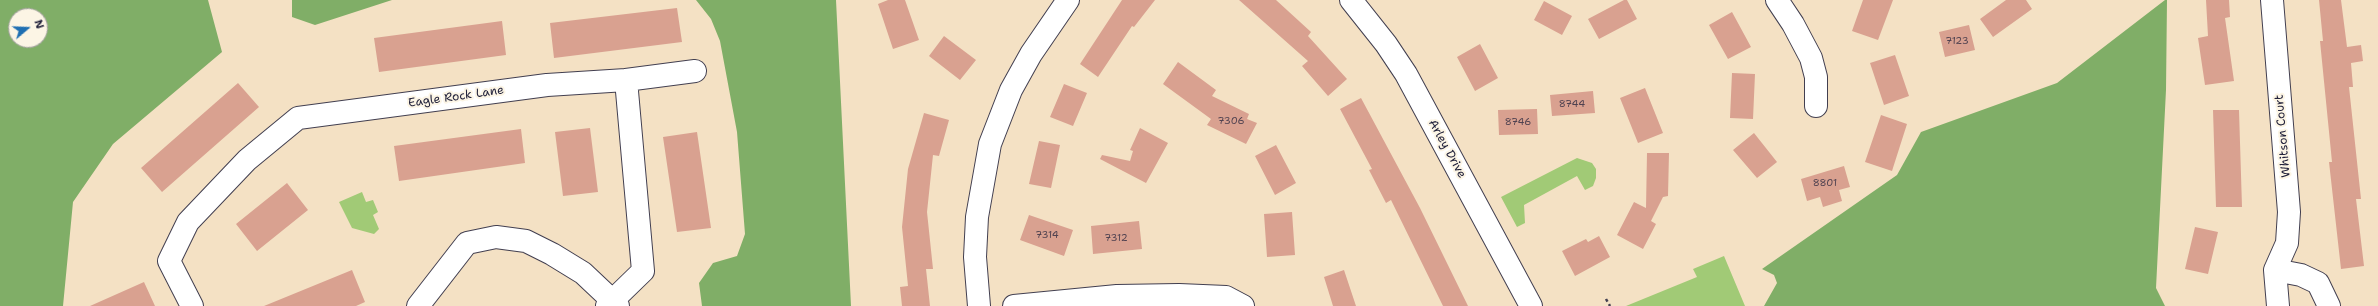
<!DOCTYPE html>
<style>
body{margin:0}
#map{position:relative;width:2378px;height:306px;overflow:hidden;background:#f4e1c4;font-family:"Shantell Sans",sans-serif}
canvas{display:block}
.north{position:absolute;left:8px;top:8px;width:40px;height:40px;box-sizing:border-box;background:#fcf5e5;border:1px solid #a5a1a1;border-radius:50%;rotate:71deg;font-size:11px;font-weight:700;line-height:16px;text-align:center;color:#22223b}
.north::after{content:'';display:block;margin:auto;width:14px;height:18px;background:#1f6fb2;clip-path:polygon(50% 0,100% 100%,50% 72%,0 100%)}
</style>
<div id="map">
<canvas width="2378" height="306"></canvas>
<div class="north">N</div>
</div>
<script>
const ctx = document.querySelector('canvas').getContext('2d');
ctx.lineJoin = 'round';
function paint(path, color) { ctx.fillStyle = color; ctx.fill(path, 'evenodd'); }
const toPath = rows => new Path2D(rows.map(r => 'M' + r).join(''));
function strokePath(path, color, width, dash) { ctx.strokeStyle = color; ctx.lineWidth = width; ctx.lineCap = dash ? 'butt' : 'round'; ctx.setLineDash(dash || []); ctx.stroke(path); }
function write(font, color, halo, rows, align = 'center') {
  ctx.font = font + ' "Shantell Sans",sans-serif'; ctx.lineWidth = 4; ctx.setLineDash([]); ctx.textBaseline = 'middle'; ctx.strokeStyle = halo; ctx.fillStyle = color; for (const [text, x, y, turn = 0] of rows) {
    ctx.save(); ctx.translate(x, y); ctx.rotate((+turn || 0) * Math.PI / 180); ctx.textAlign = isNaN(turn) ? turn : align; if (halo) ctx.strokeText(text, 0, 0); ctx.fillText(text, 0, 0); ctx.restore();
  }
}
paint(toPath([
 [1577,158,1592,163,1596,169,1596,178,1593,186,1585,190,1577,176,1524,205,1525,223,1517,227,1501,197],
 [362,192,366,202,373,200,378,212,373,215,379,229,374,234,352,228,339,202],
 [1724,256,1745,306,1626,306,1697,277,1693,269]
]), '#a1ca76');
paint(toPath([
 [0,0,208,0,222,52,113,144,73,202,63,306,0,306],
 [16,16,40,16,40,40,16,40],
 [292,0,392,0,315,25,292,17],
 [696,0,836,0,851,306,702,306,699,283,713,263,737,256,745,234,737,132,720,41,711,19],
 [2165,0,2167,0,2166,90,2156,288,2165,306,1764,306,1777,283,1774,275,1762,269,1897,175,1921,132,2057,83]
]), '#80ae67');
paint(toPath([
 [888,0,905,0,919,40,893,49,878,4],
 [1122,0,1155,0,1134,27,1132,26,1098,77,1080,64],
 [1239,0,1276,0,1311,32,1308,36,1347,79,1328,96,1302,66,1308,61],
 [1624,0,1627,0,1637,19,1599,39,1588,19],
 [1863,0,1893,0,1878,40,1852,31],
 [2006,0,2026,0,2032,9,1993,37,1980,19],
 [2206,0,2229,0,2230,17,2225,18,2234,81,2205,85,2198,38,2208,36],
 [2319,0,2341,0,2347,47,2361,45,2363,61,2351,63,2353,87,2349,87,2361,199,2356,199,2364,266,2341,269,2329,162,2332,162,2320,41,2323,41],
 [1544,1,1572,16,1562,35,1534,20],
 [677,8,682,42,554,58,550,23],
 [1732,12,1751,47,1728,59,1709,25],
 [502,21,506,55,379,72,374,38],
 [1969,25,1975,50,1945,57,1939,32],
 [944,36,976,60,960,80,929,56],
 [1480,44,1498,78,1475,91,1457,57],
 [1895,55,1909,96,1884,105,1870,63],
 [1178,62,1216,90,1212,96,1249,114,1247,119,1257,123,1246,144,1207,125,1211,119,1163,84],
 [1732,73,1755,74,1753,119,1730,118],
 [238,83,259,107,162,192,141,168],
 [1064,84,1087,93,1073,126,1050,117],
 [1645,88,1663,133,1638,143,1620,98],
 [1593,91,1595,113,1552,116,1550,95],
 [1361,98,1420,208,1468,306,1443,306,1391,200,1386,203,1369,170,1372,169,1340,109],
 [1537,109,1538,134,1499,135,1498,110],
 [2213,110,2239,110,2242,207,2216,207],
 [924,113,949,120,939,156,933,155,927,212,933,269,926,269,930,306,902,306,900,287,908,286,902,227,908,169],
 [1881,115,1907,124,1892,171,1865,162],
 [590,128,598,192,563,196,555,132],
 [1140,128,1168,143,1146,183,1100,159,1102,155,1130,161,1133,151,1130,150],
 [521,129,525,163,399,181,394,146],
 [697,132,711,228,677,232,663,137],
 [1754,133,1777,162,1757,178,1733,150],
 [1039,141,1060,145,1051,188,1029,184],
 [1276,145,1296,183,1275,195,1255,156],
 [1647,153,1669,153,1668,196,1663,197,1651,221,1656,224,1643,249,1617,235,1634,202,1646,208],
 [1844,166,1850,187,1839,190,1842,201,1823,207,1820,197,1807,201,1801,179],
 [287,183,308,210,257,251,236,224],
 [1292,212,1295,255,1267,257,1264,214],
 [1029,215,1073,230,1064,256,1020,240],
 [1139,221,1142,249,1093,254,1091,226],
 [2195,227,2218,232,2208,274,2185,269],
 [1599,236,1610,257,1575,276,1562,251,1586,239,1588,242],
 [352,270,365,302,356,306,264,306],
 [1344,270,1356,306,1333,306,1324,277],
 [144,282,155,306,90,306]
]), '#d9a190');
const minor = toPath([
 [1351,0,1386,44,1406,74,1531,306],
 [1777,0,1793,24,1811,58,1816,77,1816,106],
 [2272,0,2289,212,2287,243,2275,270,2278,306],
 [626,80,695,71],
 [2275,270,2301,275,2318,283,2329,306],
 [192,306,169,261,188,222,247,160,298,118,547,85,626,80,643,271,607,306],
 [418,306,467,243,496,237,526,241,552,254,583,273,618,306],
 [979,306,975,257,977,217,990,144,1011,90,1031,54,1068,0],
 [1014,306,1117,296,1179,295,1226,297,1243,306]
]);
strokePath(minor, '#423f50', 24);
strokePath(toPath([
 [1606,299,1610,306]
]), '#423f50', 2.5, [3, 3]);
strokePath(minor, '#fff', 22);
write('10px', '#504250', null, [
 ["7123",1957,41],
 ["8744",1572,104],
 ["7306",1231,121],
 ["8746",1518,122],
 ["8801",1825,183],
 ["7314",1047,235],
 ["7312",1116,238]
]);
write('12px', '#22223b', '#fcf5e5', [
 ["Eagle Rock Lane",456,97,-8],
 ["Whitson Court",2283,136,-95],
 ["Arley Drive",1447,149,61]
]);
</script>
